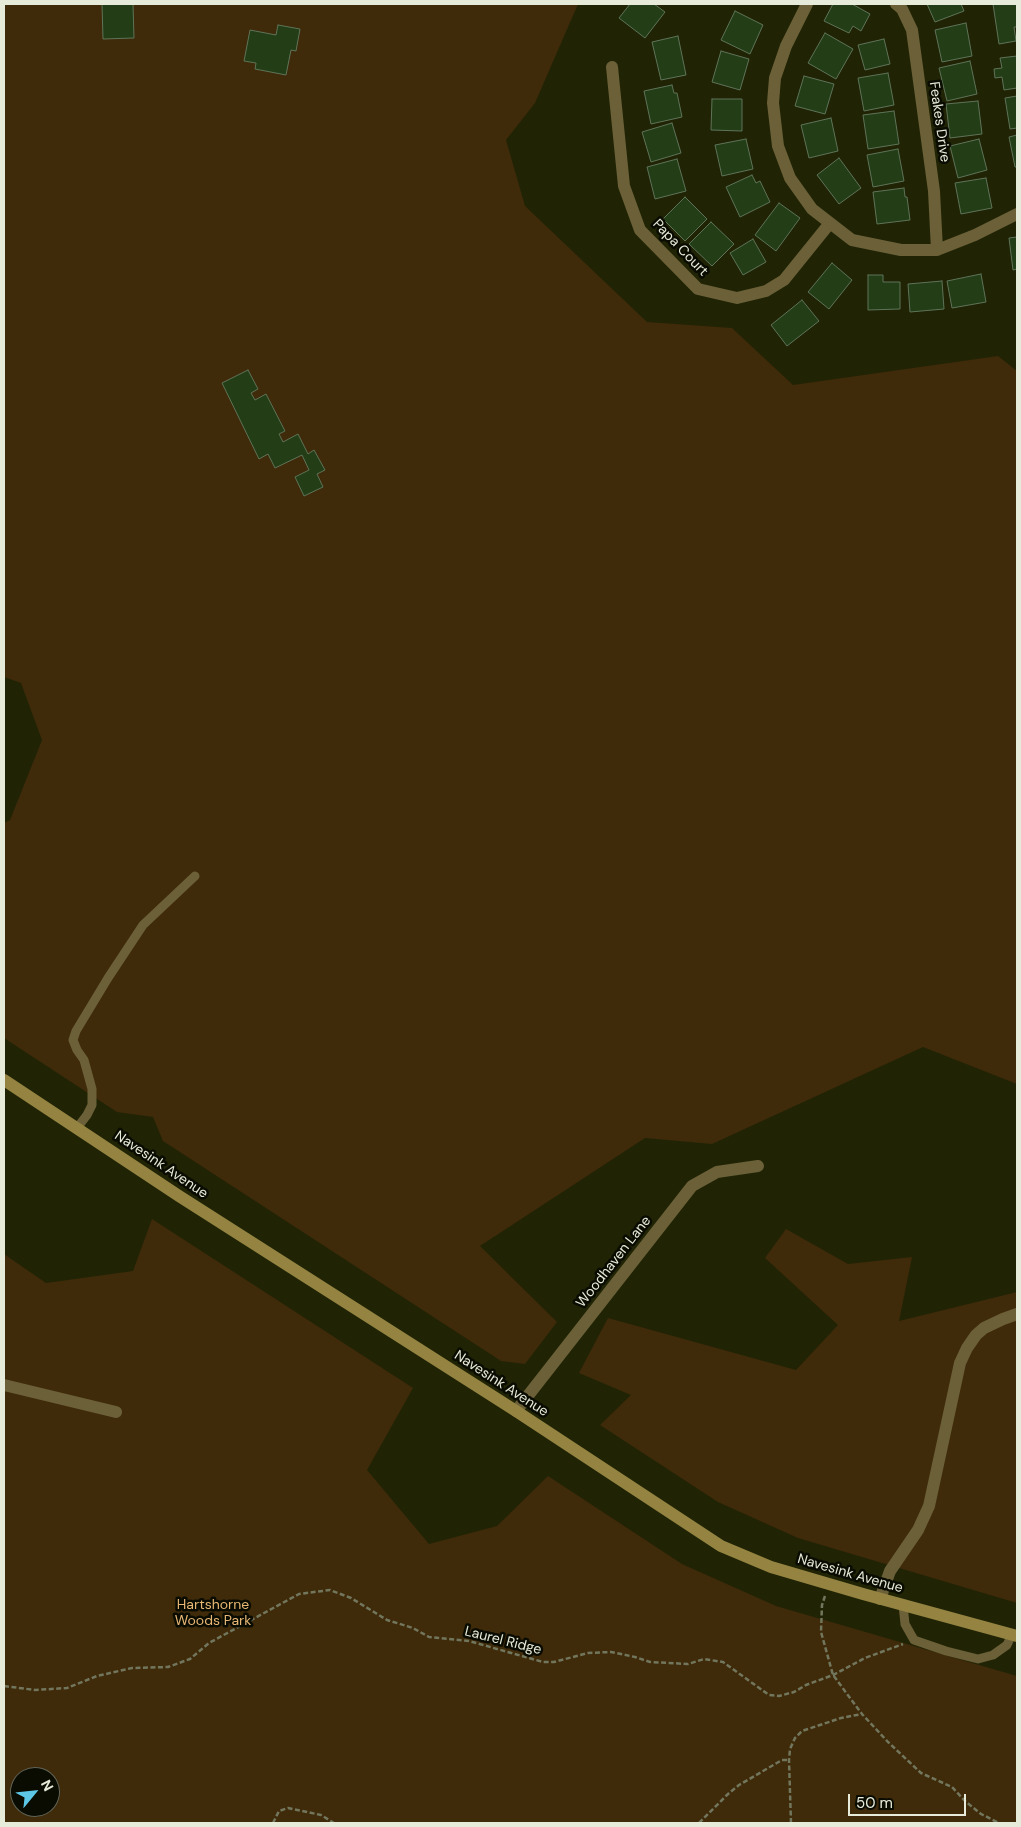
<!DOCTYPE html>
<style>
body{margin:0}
#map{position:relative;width:1021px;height:1827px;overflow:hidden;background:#202405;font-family:"DM Sans",sans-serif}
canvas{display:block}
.frame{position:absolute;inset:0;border:5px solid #e7ebd9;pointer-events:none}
.north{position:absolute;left:10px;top:1767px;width:50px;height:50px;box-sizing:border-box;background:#0a0c02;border:1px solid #626558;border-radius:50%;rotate:62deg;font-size:14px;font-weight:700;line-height:20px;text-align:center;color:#e7ebd9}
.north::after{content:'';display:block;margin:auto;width:18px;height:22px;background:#5dc7e8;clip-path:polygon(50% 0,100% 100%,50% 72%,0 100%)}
.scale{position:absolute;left:848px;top:1794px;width:118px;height:22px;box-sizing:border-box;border:2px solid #e7ebd9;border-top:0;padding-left:6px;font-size:15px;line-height:18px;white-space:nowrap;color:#e7ebd9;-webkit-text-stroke:4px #0a0c02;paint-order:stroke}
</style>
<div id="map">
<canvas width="1021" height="1827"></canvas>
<div class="frame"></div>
<div class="north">N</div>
<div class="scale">50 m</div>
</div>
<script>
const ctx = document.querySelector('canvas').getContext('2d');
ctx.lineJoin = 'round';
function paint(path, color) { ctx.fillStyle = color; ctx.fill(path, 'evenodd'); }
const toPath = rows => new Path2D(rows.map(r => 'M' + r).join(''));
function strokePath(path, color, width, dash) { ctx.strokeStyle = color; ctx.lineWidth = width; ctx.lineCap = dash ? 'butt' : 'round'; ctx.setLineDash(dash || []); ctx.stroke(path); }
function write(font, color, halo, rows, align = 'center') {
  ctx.font = font + ' "DM Sans",sans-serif'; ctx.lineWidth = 5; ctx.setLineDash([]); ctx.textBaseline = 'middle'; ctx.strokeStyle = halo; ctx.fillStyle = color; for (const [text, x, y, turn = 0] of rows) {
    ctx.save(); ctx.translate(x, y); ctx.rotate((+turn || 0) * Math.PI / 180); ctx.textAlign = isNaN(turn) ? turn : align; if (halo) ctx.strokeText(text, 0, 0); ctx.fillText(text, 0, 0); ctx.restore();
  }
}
paint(toPath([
 [4,4,578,4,535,103,506,140,525,206,647,322,732,328,793,385,998,356,1017,371,1017,1084,923,1047,712,1144,645,1138,480,1246,557,1322,525,1364,501,1361,163,1141,153,1117,117,1112,4,1038,4,823,10,820,42,740,21,683,4,677],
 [152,1219,413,1388,367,1470,429,1544,497,1526,548,1476,682,1564,776,1606,1017,1676,1017,1823,4,1823,4,1254,46,1283,133,1271],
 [20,1777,50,1777,50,1807,20,1807],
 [786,1229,848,1264,912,1257,899,1321,1017,1292,1017,1603,798,1538,718,1502,600,1425,631,1395,579,1373,608,1318,796,1370,838,1325,765,1258]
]), '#3f2a0a');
const building = toPath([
 [102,4,133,4,134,38,103,39,102,4],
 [630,4,654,4,665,12,645,38,619,18,630,4],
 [833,4,852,4,870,14,861,31,853,26,849,33,824,21,833,4],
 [927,4,961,4,964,11,935,22,927,4],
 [993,4,1017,4,1017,27,1014,27,1016,41,999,44,993,4],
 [735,11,763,25,750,54,721,40,735,11],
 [966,23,972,56,942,62,935,30,966,23],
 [278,25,300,29,296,51,291,50,286,75,255,69,256,63,244,61,250,30,276,35,278,25],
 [825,33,853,49,836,79,808,63,825,33],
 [678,36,686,75,661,80,652,42,678,36],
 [884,39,890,64,865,70,858,45,884,39],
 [721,51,749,59,740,90,712,82,721,51],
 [1017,56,1017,88,1004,90,1002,77,995,78,994,69,1002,68,1000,58,1017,56],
 [970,61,977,94,947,101,939,68,970,61],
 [888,73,894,105,864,111,858,78,888,73],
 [804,76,834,84,825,114,795,106,804,76],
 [672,85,674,93,677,93,682,117,651,124,644,91,672,85],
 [1017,96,1017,128,1010,129,1005,98,1017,96],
 [712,99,742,99,742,131,711,130,712,99],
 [978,101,982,134,950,138,946,104,978,101],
 [894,111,899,144,868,149,863,115,894,111],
 [831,118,838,151,809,158,801,125,831,118],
 [672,123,681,153,651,162,642,132,672,123],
 [1017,135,1017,167,1015,167,1009,137,1017,135],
 [746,139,753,169,722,176,715,145,746,139],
 [979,139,987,170,958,178,950,146,979,139],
 [898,149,904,181,873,187,867,155,898,149],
 [839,158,861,188,839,204,817,175,839,158],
 [677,159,686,191,655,199,647,167,677,159],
 [752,175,756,183,760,181,770,202,740,217,726,187,752,175],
 [986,178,992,208,961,214,955,183,986,178],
 [904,188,905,197,907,197,910,220,877,224,873,192,904,188],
 [685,197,707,219,685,241,663,219,685,197],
 [779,203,800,218,776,251,755,235,779,203],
 [711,222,734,244,712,266,689,244,711,222],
 [1017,237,1017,269,1013,270,1009,238,1017,237],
 [753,239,766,262,743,275,730,253,753,239],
 [832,263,852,280,829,309,808,292,832,263],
 [981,274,986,302,952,308,947,281,981,274],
 [868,275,883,275,883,282,900,282,900,309,868,310,868,275],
 [942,281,944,309,910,312,908,284,942,281],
 [802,300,819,321,787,346,771,325,802,300],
 [248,370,258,389,251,393,255,400,266,394,285,431,279,434,283,442,298,434,308,454,314,450,325,470,317,474,323,487,304,496,295,477,309,470,302,455,275,468,268,454,259,459,222,383,248,370]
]);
paint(building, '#233e17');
strokePath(building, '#5f7358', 1);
strokePath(toPath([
 [825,1596,822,1605,821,1632,833,1675,862,1714,888,1742,921,1773,952,1787,965,1801,981,1814,999,1823],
 [4,1686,35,1690,67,1688,97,1676,132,1668,168,1667,190,1659,209,1643,299,1594,330,1590,351,1598,387,1620,413,1628,429,1637,469,1641,543,1662,554,1662,588,1653,611,1652,635,1657,650,1662,688,1664,704,1659,723,1662,769,1695,779,1696,794,1692,806,1685,833,1675,865,1658,903,1644],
 [273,1823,279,1811,288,1808,321,1815,334,1823],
 [699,1823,728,1794,739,1785,782,1760,788,1760],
 [791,1823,789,1760,790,1749,795,1738,802,1731,841,1718,862,1714]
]), '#72765c', 2.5, [5, 2.5]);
strokePath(toPath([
 [77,1128,87,1115,92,1105,92,1089,84,1060,77,1050,73,1040,76,1031,108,978,143,925,195,876],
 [903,1605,905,1624,914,1640,946,1651,978,1659,993,1655,1007,1645,1012,1634]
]), '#6b6038', 9);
strokePath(toPath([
 [807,4,786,46,775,78,773,103,778,146,790,178,812,209,852,240,901,250,937,250,975,235,1017,214],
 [896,4,902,9,912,30,934,191,937,250],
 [612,67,624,186,640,230,698,289,737,298,766,291,784,280,830,223],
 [4,1385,116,1412],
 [516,1411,692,1186,717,1172,758,1166],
 [880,1599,890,1571,918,1530,929,1506,960,1363,967,1348,976,1335,984,1328,1003,1319,1017,1314]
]), '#6b6038', 12);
strokePath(toPath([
 [4,1080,179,1196,516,1411,721,1546,771,1567,863,1594,1017,1636]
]), '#958441', 12);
write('14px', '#e7ebd9', '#0a0c02', [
 ["Feakes Drive",939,122,82],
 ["Papa Court",680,248,46],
 ["Navesink Avenue",161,1165,34],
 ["Woodhaven Lane",614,1262,-52],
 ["Navesink Avenue",501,1384,33],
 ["Navesink Avenue",850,1574,16],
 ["Laurel Ridge",503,1641,14]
]);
write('14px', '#e8b774', '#0a0c02', [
 ["Hartshorne",213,1605],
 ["Woods Park",213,1621]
]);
</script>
